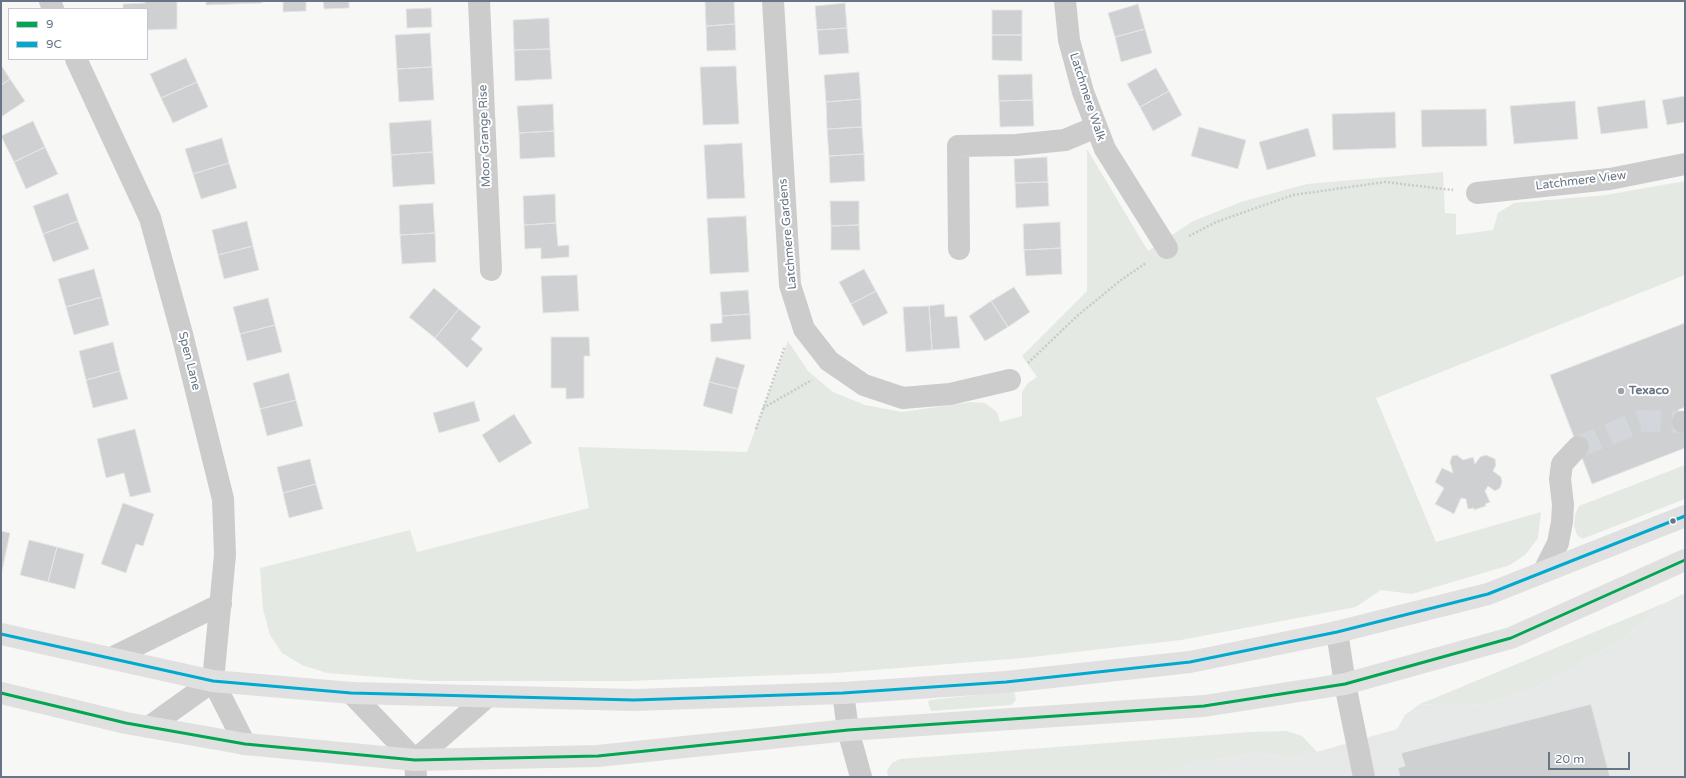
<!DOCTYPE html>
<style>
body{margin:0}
#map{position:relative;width:1686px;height:778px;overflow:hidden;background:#f7f7f6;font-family:"Varela Round",sans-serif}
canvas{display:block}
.frame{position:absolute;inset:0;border:2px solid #677586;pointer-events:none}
.legend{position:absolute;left:8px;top:8px;width:140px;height:52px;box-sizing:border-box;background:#fff;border:1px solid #c2c8cf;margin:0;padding:5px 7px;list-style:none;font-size:12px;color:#677586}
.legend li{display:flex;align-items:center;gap:8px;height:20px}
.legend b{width:20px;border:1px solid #c2c8cf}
.scale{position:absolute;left:1548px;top:752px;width:82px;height:18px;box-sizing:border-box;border:2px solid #677586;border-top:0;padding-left:5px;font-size:12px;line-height:14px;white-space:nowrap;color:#677586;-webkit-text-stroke:3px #fff;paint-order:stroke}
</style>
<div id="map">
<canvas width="1686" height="778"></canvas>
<div class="frame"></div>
<ul class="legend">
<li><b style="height:5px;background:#00a651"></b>9</li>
<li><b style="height:5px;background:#00a9ce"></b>9C</li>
</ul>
<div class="scale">20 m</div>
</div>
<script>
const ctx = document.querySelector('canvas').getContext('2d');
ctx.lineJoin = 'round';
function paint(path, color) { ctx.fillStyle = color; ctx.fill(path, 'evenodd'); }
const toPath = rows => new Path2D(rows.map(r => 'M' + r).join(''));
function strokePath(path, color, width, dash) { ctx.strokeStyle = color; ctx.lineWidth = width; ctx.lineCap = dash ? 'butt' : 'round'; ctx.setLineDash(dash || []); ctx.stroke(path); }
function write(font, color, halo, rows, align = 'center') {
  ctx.font = font + ' "Varela Round",sans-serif'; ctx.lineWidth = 4; ctx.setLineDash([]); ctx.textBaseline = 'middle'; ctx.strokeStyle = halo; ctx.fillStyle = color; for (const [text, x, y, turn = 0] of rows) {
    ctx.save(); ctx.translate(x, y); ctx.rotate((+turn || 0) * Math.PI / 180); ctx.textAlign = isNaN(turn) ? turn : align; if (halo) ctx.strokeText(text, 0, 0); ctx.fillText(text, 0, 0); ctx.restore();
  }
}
paint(toPath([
 [1685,593,1685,777,1153,777,1198,762,1258,753,1292,759,1397,729,1405,715,1420,704,1455,706,1486,704,1534,689,1621,641,1667,602]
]), '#e7e9e9');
paint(toPath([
 [1087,149,1148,251,1193,221,1244,201,1307,184,1443,172,1445,213,1456,214,1456,235,1493,230,1498,213,1514,203,1606,195,1685,181,1685,275,1376,398,1436,542,1541,512,1538,538,1526,554,1510,565,1412,594,1381,590,1356,607,1181,640,1023,658,836,673,629,681,431,681,327,673,302,665,282,653,270,635,263,609,260,568,410,530,417,552,589,508,578,447,747,452,788,341,808,371,833,392,865,405,902,412,971,402,985,403,997,412,1000,422,1022,416,1022,392,1028,383,1037,377,1022,356,1087,291],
 [1685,465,1685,499,1582,539,1577,535,1574,526,1575,515,1579,506],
 [1667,602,1621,641,1534,689,1486,704,1455,706,1420,704],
 [1014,691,1016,700,1011,705,931,711,928,702,930,700],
 [1287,731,1302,736,1317,752,1292,759,1258,753,1198,762,1153,777,888,777,887,771,892,763,900,759,1250,732]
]), '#e5e9e4');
const building = toPath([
 [145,1,177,1,177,29,147,30,147,9,123,9,123,4,145,3,145,1],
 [206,1,262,1,262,3,206,5,206,1],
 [283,1,306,1,306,11,283,12,283,1],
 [323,1,349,1,349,8,324,9,323,1],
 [705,1,734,1,735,24,706,26,705,1],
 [845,3,847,28,817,30,815,6,845,3],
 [1138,4,1145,29,1115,37,1108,13,1138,4],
 [431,8,432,27,407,28,406,9,431,8],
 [992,10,1022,10,1022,35,992,35,992,10],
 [549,18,550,49,514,50,513,20,549,18],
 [735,24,736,50,707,51,706,26,735,24],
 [847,28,849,53,819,55,817,30,847,28],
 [1145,29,1152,53,1121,62,1115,37,1145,29],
 [430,33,432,67,397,69,395,35,430,33],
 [992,35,1022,35,1022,61,992,60,992,35],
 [550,49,552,79,515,81,514,50,550,49],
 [186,58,197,82,161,98,150,74,186,58],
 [1,65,10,79,1,85,1,65],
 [736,66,739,124,703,125,700,67,736,66],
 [432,67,434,100,399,102,397,69,432,67],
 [1156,68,1169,91,1140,107,1127,84,1156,68],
 [859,72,861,99,826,102,824,75,859,72],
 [1032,74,1033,100,999,101,998,75,1032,74],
 [10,79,25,101,1,117,1,85,10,79],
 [197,82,208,107,173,123,161,98,197,82],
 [1169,91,1182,115,1153,131,1140,107,1169,91],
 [1685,96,1685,122,1667,125,1662,100,1685,96],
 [861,99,862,127,827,129,826,102,861,99],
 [1033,100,1034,126,1000,127,999,101,1033,100],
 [1645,100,1648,128,1601,134,1597,107,1645,100],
 [1575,101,1578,139,1514,144,1510,106,1575,101],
 [553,104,554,131,519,133,517,106,553,104],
 [1486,109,1487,146,1422,147,1421,110,1486,109],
 [1395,112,1396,148,1333,150,1332,114,1395,112],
 [431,120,433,152,391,155,389,123,431,120],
 [33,121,45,147,14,162,1,136,33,121],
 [862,127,864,154,829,156,827,129,862,127],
 [1199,127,1246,140,1238,169,1191,156,1199,127],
 [1308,128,1316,156,1267,170,1259,142,1308,128],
 [554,131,555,157,520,159,519,133,554,131],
 [222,138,229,163,193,174,185,149,222,138],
 [742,143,745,198,707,199,704,145,742,143],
 [45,147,58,174,26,189,14,162,45,147],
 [433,152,435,184,393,187,391,155,433,152],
 [864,154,865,181,830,183,829,156,864,154],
 [1047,157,1048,182,1015,183,1014,159,1047,157],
 [229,163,237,188,201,199,193,174,229,163],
 [1048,182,1049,206,1016,208,1015,183,1048,182],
 [68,193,78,221,43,234,33,206,68,193],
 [555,194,556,223,524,225,523,196,555,194],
 [830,201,859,201,859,225,831,226,830,201],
 [433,203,435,233,400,235,399,205,433,203],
 [746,216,749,272,710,274,707,218,746,216],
 [78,221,89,249,53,262,43,234,78,221],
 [247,221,253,246,218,255,212,230,247,221],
 [1060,222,1061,248,1024,250,1023,224,1060,222],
 [556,223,558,246,569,245,569,257,541,259,541,248,525,249,524,225,556,223],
 [859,225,860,250,831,250,831,226,859,225],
 [435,233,436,262,402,264,400,235,435,233],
 [253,246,259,270,224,279,218,255,253,246],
 [1061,248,1062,274,1026,276,1024,250,1061,248],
 [94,269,102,297,66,307,58,279,94,269],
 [864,269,876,291,851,304,839,282,864,269],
 [577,275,579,311,543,313,541,276,577,275],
 [1014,287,1030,312,1008,327,991,301,1014,287],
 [434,288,459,309,435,338,409,317,434,288],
 [748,290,750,314,722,316,720,292,748,290],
 [876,291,888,313,863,326,851,304,876,291],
 [102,297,109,325,74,335,66,307,102,297],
 [268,298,275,325,240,334,233,307,268,298],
 [991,301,1008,327,985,341,969,316,991,301],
 [944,304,945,317,957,316,960,348,932,350,929,306,944,304],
 [929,306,932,350,906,352,903,307,929,306],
 [459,309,481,327,471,339,483,349,467,368,435,338,459,309],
 [750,314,751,339,711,342,710,324,722,323,722,316,750,314],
 [1685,323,1685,407,1678,410,1685,426,1685,448,1592,484,1550,375,1685,323],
 [275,325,282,352,247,361,240,334,275,325],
 [551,337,589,337,590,356,584,356,584,398,566,399,566,388,551,388,551,337],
 [113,342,120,371,86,380,79,351,113,342],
 [716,357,745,365,738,389,709,382,716,357],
 [120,371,128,399,93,408,86,380,120,371],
 [289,373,296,400,260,409,253,383,289,373],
 [709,382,738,389,732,414,703,406,709,382],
 [296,400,303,426,267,436,260,409,296,400],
 [474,401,480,421,439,433,433,413,474,401],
 [514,414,532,443,499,463,482,435,514,414],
 [135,429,151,492,130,497,124,473,106,478,97,439,135,429],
 [1457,455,1463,460,1473,457,1475,464,1480,457,1486,455,1495,459,1496,465,1493,471,1501,477,1502,482,1500,488,1495,491,1488,486,1485,491,1490,502,1485,504,1486,506,1474,510,1474,508,1468,509,1466,499,1461,498,1454,514,1435,504,1444,488,1435,482,1442,468,1453,473,1450,462,1452,456,1457,455],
 [310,459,316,484,283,493,277,467,310,459],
 [316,484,323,509,289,518,283,493,316,484],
 [123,503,154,514,143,546,136,544,126,573,101,564,123,503],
 [1,531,10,533,2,571,1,571,1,531],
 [29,540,57,547,48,582,20,575,29,540],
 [57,547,84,554,75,589,48,582,57,547],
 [1591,704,1610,777,1400,777,1398,768,1405,766,1401,753,1591,704]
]);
paint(building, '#cfd0d1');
strokePath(building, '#e6e6e6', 1);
strokePath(toPath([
 [1578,447,1641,421,1683,422]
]), '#d3d6da', 22, [22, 11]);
strokePath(toPath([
 [1189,236,1216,222,1293,195,1385,182,1453,190],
 [1028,363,1077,316,1121,280,1146,263],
 [763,408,812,380],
 [756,429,785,346]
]), '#c9cacc', 2.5, [2, 2]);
strokePath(toPath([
 [50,1,53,9],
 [479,1,491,270],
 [773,1,790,285,804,329,829,361,864,385,903,398,950,394,1010,380],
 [1065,1,1069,40,1083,92,1105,149,1167,248],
 [76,59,150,218,182,334,223,499,225,555,213,681,245,744],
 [1477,193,1610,179,1685,164],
 [959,249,958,146,1016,145,1065,140,1096,127],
 [1683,422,1685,422],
 [1544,571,1558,543,1562,522,1563,505,1560,479,1562,464,1578,447],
 [1337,632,1345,684,1364,777],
 [111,658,221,604],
 [351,693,415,760,416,777],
 [843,693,848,730,861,777],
 [149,727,213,681],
 [415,760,487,697]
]), '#cccccd', 22);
strokePath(toPath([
 [1,634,213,681,351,693,634,700,843,693,1006,682,1190,662,1337,632,1488,594,1685,516],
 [1,693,126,723,245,744,415,760,598,756,848,730,1204,706,1345,684,1511,638,1685,560]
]), '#e0e0e1', 22);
strokePath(toPath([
 [1,693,126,723,245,744,415,760,598,756,848,730,1204,706,1345,684,1511,638,1685,560]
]), '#00a651', 3);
strokePath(toPath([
 [1,634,213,681,351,693,634,700,843,693,1006,682,1190,662,1337,632,1488,594,1685,516]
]), '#00a9ce', 3);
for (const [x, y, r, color] of [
 [1621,391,4,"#99a2ad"],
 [1673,521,3.5,"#677586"]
]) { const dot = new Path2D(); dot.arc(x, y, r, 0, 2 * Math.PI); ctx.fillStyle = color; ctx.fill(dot); strokePath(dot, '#fff', 1.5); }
write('12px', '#677586', '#fff', [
 ["Latchmere Walk",1087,97,72],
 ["Moor Grange Rise",485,136,-92],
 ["Latchmere View",1581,181,-7],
 ["Latchmere Gardens",788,234,-95],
 ["Spen Lane",189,361,76]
]);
write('bold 12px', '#677586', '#fff', [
 ["Texaco",1629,391]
], 'left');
</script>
